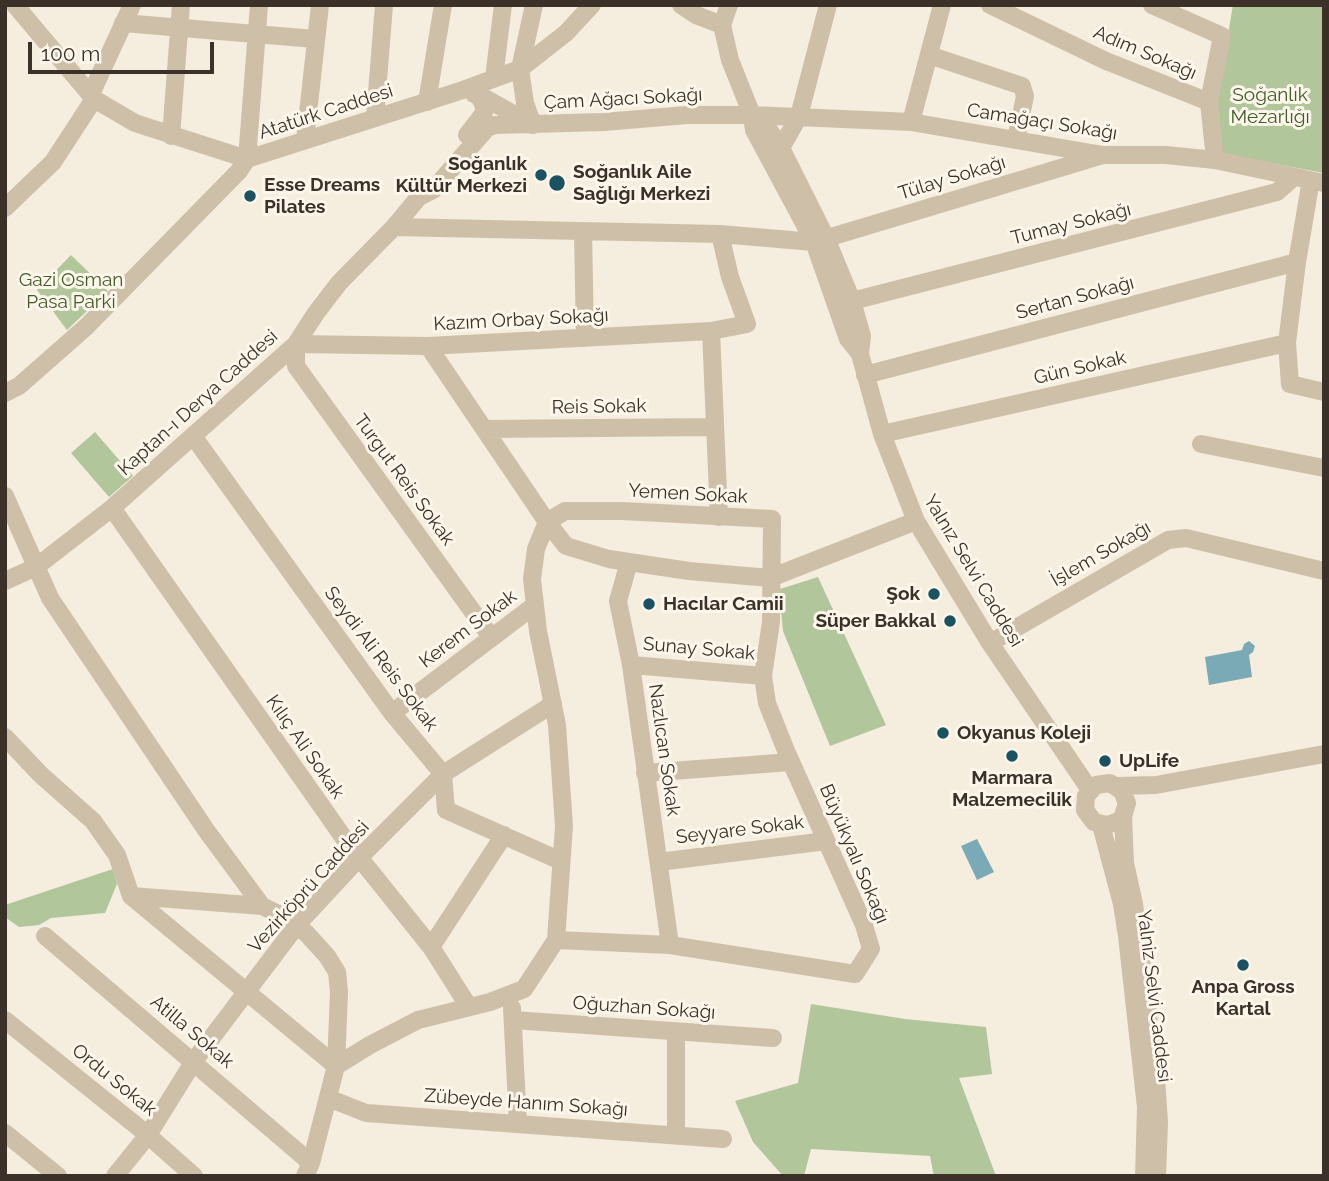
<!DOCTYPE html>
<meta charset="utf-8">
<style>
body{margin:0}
#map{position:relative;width:1329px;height:1181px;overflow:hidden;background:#f5edde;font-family:Raleway,sans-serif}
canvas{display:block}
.frame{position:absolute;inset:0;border:7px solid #3b3129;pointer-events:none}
.scale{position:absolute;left:28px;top:42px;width:186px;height:32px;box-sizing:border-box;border:4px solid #3b3129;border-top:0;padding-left:9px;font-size:21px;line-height:24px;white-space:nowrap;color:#3b3129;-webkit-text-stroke:5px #fcf6eb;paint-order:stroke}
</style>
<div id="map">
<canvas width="1329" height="1181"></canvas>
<div class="frame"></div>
<div class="scale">100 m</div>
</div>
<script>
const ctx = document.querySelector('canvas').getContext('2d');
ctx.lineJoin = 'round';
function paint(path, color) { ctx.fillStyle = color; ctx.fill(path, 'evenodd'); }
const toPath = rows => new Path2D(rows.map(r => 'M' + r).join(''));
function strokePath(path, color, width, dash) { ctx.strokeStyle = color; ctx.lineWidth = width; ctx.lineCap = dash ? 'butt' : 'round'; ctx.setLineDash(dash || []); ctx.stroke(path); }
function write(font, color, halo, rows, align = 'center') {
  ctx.font = font + ' Raleway,sans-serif'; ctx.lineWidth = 6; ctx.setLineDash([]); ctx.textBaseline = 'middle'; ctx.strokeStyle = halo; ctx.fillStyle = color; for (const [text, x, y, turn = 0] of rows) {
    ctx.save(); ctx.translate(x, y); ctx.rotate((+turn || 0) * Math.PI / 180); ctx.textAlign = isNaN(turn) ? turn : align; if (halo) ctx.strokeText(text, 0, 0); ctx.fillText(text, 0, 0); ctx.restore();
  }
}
paint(toPath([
 [1233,5,1324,5,1324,173,1222,154,1217,100],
 [71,255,108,291,67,330,37,290],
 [95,432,133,476,109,497,71,453],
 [818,577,886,725,830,746,783,631,779,591,780,589],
 [113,869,117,884,105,913,51,918,39,925,19,927,5,917,5,905],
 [811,1004,905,1019,986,1027,992,1074,959,1078,996,1176,934,1176,930,1156,811,1149,804,1176,783,1176,753,1142,735,1101,798,1083]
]), '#b2c69c');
paint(toPath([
 [1249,641,1255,646,1253,652,1249,655,1252,677,1209,685,1205,657,1242,650,1244,644],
 [977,839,994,872,977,880,961,846]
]), '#7aaab5');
strokePath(toPath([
 [15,5,94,99,135,123,247,159,463,90,520,69,566,33,592,5],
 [681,5,696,15,722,25],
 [729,5,722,25,730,60,752,115,754,130,814,242,848,339,860,354],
 [990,5,1106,61,1209,102],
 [1152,5,1222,36,1209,102,1215,160],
 [123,23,315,39],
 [929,55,1022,86,1025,96,1016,140],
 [494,78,503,5],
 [91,94,132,5],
 [474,94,485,98,533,125],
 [427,102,443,5],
 [752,115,765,124,781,148,826,238,852,301,862,336,860,354,882,434,916,521,990,643,1090,790],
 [375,118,384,5],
 [911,122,942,5],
 [533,125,525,103,520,69,534,5],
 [467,135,484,113,484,106,479,96],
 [171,136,181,5],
 [305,140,320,5],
 [781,148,799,116,828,5],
 [247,159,259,5],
 [1311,180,1297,262,1287,343,1290,384,1324,392],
 [419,197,433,190,487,128,495,125,604,122,687,115,752,115,911,122,1103,155,1166,155,1215,160,1324,183],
 [5,208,53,162,94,99],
 [394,227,720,234,814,242,1100,156],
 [583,231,585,338],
 [852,301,1277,192,1294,177],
 [711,331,719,517],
 [428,346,547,522,566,546,609,559,689,571,770,578,916,521],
 [865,375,1297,262],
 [5,393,19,386,86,327,239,171,247,159],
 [484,429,714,427],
 [882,434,1287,343],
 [193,436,392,713,443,774,446,810,561,861],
 [1201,444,1324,468],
 [5,496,50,598,206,830,262,906,289,919,307,934,327,956,337,972,339,992,336,1066],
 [112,508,346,841,431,947,469,1007],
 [547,522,565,511,622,511,772,519,771,622,763,676,767,703,787,753,864,925,871,949,855,974,670,945,556,940],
 [629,562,618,601,631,665,670,945],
 [5,581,36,567,112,508,296,344,316,313,339,283,394,227,419,197,424,186],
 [491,637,296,366,296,344,428,346,711,331,747,324,730,277,720,234],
 [990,643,1168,540,1186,538,1324,571],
 [631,665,763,676],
 [392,713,535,605],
 [5,737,40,774,93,821,117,855,131,896,336,1066],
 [645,773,791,762],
 [1117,786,1156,785,1324,754],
 [1123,816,1119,821,1107,825,1094,822,1085,810,1086,796,1096,785,1110,783,1122,791,1127,803,1123,816,1125,863,1134,904,1156,1078,1159,1122,1157,1176],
 [1101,825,1122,904,1127,936,1146,1107,1144,1176],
 [659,862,826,841],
 [131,896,262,906],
 [45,936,311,1163],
 [431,947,504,835],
 [512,1008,518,1124],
 [5,1020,143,1131,194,1176],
 [513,1020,773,1038],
 [328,1098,366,1113,723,1139],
 [5,1133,58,1176],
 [676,1135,676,1031],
 [115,1176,148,1135,194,1061,297,925,359,858,443,774,553,704],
 [305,1176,311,1163,336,1066,370,1045,418,1020,490,1002,524,989,556,940,564,826,557,725,538,631,532,579,536,549,547,522]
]), '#cebfa9', 18);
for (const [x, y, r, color] of [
 [541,175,7,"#1a5261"],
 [557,183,9,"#1a5261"],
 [250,196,7,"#1a5261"],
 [934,594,7,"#1a5261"],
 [649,604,7,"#1a5261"],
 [950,621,7,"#1a5261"],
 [943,733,7,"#1a5261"],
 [1012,756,7,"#1a5261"],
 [1105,761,7,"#1a5261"],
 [1243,965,7,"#1a5261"]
]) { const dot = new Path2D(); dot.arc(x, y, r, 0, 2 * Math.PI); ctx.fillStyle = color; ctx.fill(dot); strokePath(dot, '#fcf6eb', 2.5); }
write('19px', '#3b3129', '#fcf6eb', [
 ["Adım Sokağı",1145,53,23],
 ["Çam Ağacı Sokağı",623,99,-3],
 ["Atatürk Caddesi",326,112,-18],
 ["Camağaçı Sokağı",1042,122,9],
 ["Tülay Sokağı",952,178,-17],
 ["Tumay Sokağı",1071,224,-14],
 ["Sertan Sokağı",1075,298,-15],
 ["Kazım Orbay Sokağı",521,320,-3],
 ["Gün Sokak",1080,368,-13],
 ["Kaptan-ı Derya Caddesi",198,403,-42],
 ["Reis Sokak",599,407,-1],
 ["Turgut Reis Sokak",404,480,54],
 ["Yemen Sokak",688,494,3],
 ["İşlem Sokağı",1101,554,-30],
 ["Yalnız Selvi Caddesi",973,571,59],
 ["Kerem Sokak",468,629,-37],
 ["Sunay Sokak",699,649,5],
 ["Seydi Ali Reis Sokak",381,659,53],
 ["Kılıç Ali Sokak",305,747,55],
 ["Nazlıcan Sokak",664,750,82],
 ["Seyyare Sokak",740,830,-7],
 ["Büyükyalı Sokağı",854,854,67],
 ["Vezirköprü Caddesi",309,887,-48],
 ["Yalniz Selvi Caddesi",1154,996,83],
 ["Oğuzhan Sokağı",644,1008,4],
 ["Atilla Sokak",192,1032,40],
 ["Ordu Sokak",114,1080,39],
 ["Zübeyde Hanım Sokağı",526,1103,4]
]);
write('19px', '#425c2a', '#fcf6eb', [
 ["Soğanlık",1270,95],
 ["Mezarlığı",1270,117],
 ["Gazi Osman",71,280],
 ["Pasa Parki",71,302]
]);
write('bold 19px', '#3b3129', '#fcf6eb', [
 ["Soğanlık",527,164,"right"],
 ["Kültür Merkezi",527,186,"right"],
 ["Soğanlık Aile",573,172],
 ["Sağlığı Merkezi",573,194],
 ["Esse Dreams",264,185],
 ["Pilates",264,207],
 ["Şok",920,594,"right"],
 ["Hacılar Camii",663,604],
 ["Süper Bakkal",936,621,"right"],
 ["Okyanus Koleji",957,733],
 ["UpLife",1119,761],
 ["Marmara",1012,778,"center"],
 ["Malzemecilik",1012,800,"center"],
 ["Anpa Gross",1243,987,"center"],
 ["Kartal",1243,1009,"center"]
], 'left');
</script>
